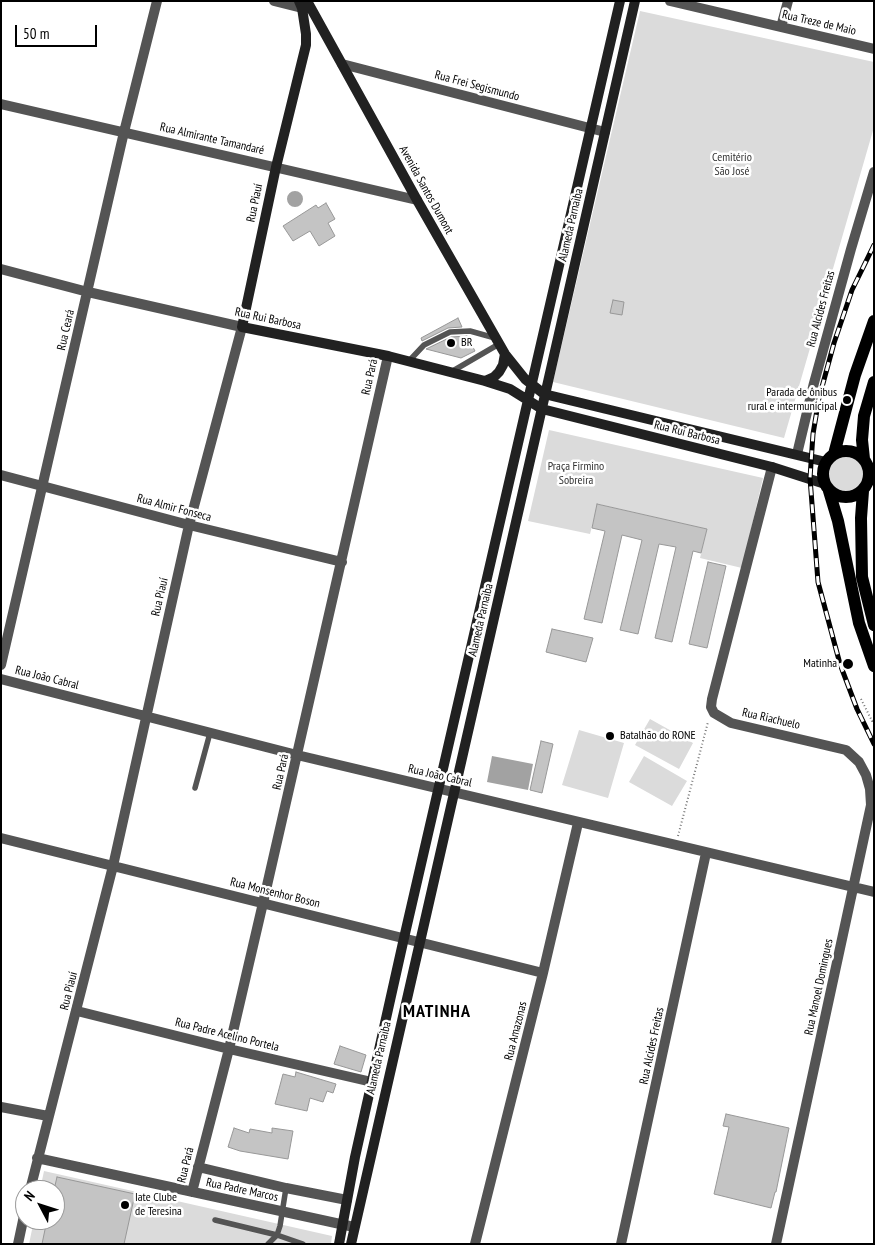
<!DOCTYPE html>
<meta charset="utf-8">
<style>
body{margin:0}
#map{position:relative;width:875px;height:1245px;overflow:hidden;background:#fff;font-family:"PT Sans Narrow",sans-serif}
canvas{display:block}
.frame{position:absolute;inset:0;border:2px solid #000;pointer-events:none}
.north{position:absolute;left:15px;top:1180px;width:50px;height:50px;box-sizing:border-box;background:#fff;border:1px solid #999;border-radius:50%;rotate:310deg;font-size:14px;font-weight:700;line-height:20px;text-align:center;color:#000}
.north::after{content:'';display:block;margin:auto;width:18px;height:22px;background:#000;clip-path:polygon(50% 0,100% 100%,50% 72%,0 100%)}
.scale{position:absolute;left:15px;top:25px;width:82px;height:22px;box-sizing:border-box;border:2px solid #000;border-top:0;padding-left:6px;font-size:15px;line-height:18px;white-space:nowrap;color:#000;-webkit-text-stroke:4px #fff;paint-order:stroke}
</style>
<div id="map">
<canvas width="875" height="1245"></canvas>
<div class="frame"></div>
<div class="north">N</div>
<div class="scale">50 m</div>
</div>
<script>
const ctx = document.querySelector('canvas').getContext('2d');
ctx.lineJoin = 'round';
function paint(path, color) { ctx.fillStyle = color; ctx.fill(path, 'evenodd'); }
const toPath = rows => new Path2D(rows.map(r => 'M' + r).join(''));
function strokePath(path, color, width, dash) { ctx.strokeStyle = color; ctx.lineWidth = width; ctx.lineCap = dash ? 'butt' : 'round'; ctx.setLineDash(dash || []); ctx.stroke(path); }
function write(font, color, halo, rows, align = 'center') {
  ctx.font = font + ' "PT Sans Narrow",sans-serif'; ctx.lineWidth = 5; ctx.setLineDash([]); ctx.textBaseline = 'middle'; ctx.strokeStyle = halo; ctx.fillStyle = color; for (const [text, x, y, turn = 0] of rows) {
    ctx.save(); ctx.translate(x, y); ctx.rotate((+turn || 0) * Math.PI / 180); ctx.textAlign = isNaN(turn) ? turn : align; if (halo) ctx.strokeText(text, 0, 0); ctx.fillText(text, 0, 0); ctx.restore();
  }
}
paint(toPath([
 [640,11,874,62,874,127,784,438,553,382],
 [549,430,763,478,742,568,700,558,707,529,598,504,590,534,528,521],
 '828 474a18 18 0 1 1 36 0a18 18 0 1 1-36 0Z',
 [650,719,693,743,679,769,635,745],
 [579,730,624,743,608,798,562,785],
 [644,756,687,781,672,806,629,782],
 [44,1171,332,1236,331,1244,29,1244,34,1220,55,1220,55,1190,40,1190]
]), '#dbdbdb');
paint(toPath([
 '287 199a8 8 0 1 1 16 0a8 8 0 1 1-16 0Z',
 [492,756,533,764,528,790,487,782]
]), '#a2a2a2');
const building = toPath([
 [326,203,335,219,328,223,335,236,319,246,310,231,293,241,283,226,316,205,318,208,326,203],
 [613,300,624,302,622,315,610,313,613,300],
 [458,318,462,327,448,328,422,341,421,338,458,318],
 [467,336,475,351,461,358,426,349,451,337,467,336],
 [597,504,707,529,701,553,693,551,672,642,655,638,676,547,659,544,638,634,620,630,642,540,622,535,602,623,584,619,605,531,592,528,597,504],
 [708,562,726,566,707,648,689,644,708,562],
 [552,629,593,638,586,662,546,652,552,629],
 [541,741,553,744,542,793,530,790,541,741],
 [340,1046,366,1055,361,1072,334,1064,340,1046],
 [296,1072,336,1084,333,1093,327,1091,323,1102,310,1098,307,1111,275,1104,283,1074,295,1077,296,1072],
 [726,1114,789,1128,776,1192,775,1192,771,1208,714,1194,729,1127,723,1126,726,1114],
 [234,1128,249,1133,250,1129,272,1133,272,1128,293,1131,288,1159,240,1151,228,1147,234,1128],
 [57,1177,135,1194,124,1244,42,1244,47,1220,55,1220,54,1190,57,1177]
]);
paint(building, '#c4c4c4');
strokePath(building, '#989898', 1);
strokePath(toPath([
 [861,699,872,721,874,720],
 [678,836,708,722]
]), '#767676', 2, [1, 2.5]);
strokePath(toPath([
 [409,361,424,345,450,332,470,331,495,338],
 [451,372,499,344],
 [195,788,210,733],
 [215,1220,277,1235,280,1226,286,1188],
 [268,1244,277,1235,303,1244]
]), '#545454', 5.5);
strokePath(toPath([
 [274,1,302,8],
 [670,1,874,49],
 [781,27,788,1],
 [342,64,605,132],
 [797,454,814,383,851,249,874,172],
 [772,467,712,699,711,707,714,713,731,723,846,750,859,762,866,775,870,789,871,805,776,1244],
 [870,474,874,475],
 [1,475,189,525,342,562],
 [1,679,297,755,874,892],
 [1,838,543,973],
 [77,1011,229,1049,372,1082],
 [1,1107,48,1116],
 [37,1158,354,1227],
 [198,1167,286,1188,347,1200],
 [30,1190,113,866,189,525,242,327],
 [192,1192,229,1049,263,903,388,356],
 [18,1244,25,1211],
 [475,1244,543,973,578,823],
 [621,1244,706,853]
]), '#545454', 10);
strokePath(toPath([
 [1,104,417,200],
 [1,269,88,292,242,327],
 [1,665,124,132,157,1]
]), '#545454', 10);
strokePath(toPath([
 [299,1,302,8,306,34,306,45,276,167,242,327,388,356,485,381,510,389,542,409,772,467,825,484],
 [307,1,417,200,505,354,525,379,544,394,826,462],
 [485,381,494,377,499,372,503,365,505,354],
 [339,1244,355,1157,404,938,620,1],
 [351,1244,635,1]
]), '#212121', 10);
strokePath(toPath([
 '823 474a23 23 0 1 1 46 0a23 23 0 1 1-46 0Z',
 [834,454,855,375,874,321],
 [864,459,862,440,864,416,874,382],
 [829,491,838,521,859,623,874,666],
 [863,491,861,518,862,577,874,625]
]), '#000', 12);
const rail = toPath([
 [874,245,852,290,834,343,819,398,813,434,810,478,818,582,840,664,857,709,874,744]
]);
strokePath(rail, '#000', 5);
strokePath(rail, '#fff', 3, [9]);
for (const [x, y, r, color] of [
 [451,343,5,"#000"],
 [847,400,5,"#000"],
 [848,664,6,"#000"],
 [610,736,5,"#000"],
 [125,1205,5,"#000"]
]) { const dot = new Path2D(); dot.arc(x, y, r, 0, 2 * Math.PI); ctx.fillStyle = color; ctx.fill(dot); strokePath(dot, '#fff', 2); }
write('12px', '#000', '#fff', [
 ["Rua Treze de Maio",819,23,13],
 ["Rua Frei Segismundo",477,86,15],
 ["Rua Almirante Tamandaré",212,139,13],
 ["Avenida Santos Dumont",426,190,61],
 ["Rua Piauí",255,203,-78],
 ["Alameda Parnaiba",571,225,-77],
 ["Rua Alcides Freitas",821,309,-75],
 ["Rua Rui Barbosa",268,319,12],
 ["Rua Ceará",66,330,-77],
 ["Rua Pará",370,377,-77],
 ["Rua Rui Barbosa",687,433,14],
 ["Rua Almir Fonseca",174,508,15],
 ["Rua Piauí",160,597,-77],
 ["Alameda Parnaiba",481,620,-77],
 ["Rua João Cabral",47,678,14],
 ["Rua Riachuelo",771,719,13],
 ["Rua Pará",281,772,-77],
 ["Rua João Cabral",440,776,13],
 ["Rua Monsenhor Boson",275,893,14],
 ["Rua Manoel Domingues",819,987,-78],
 ["Rua Piauí",69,991,-76],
 ["Rua Amazonas",516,1031,-76],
 ["Rua Padre Acelino Portela",227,1035,14],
 ["Rua Alcides Freitas",652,1046,-78],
 ["Alameda Parnaiba",379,1058,-77],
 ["Rua Pará",186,1165,-76],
 ["Rua Padre Marcos",242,1190,12]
]);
write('12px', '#323232', '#fff', [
 ["Cemitério",732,158],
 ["São José",732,172],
 ["Praça Firmino",576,467],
 ["Sobreira",576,481]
]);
write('12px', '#000', '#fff', [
 ["BR",461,343],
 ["Parada de ônibus",837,393,"right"],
 ["rural e intermunicipal",837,407,"right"],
 ["Matinha",837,664,"right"],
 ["Batalhão do RONE",620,736],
 ["Iate Clube",135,1198],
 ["de Teresina",135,1212]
], 'left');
ctx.letterSpacing = '1px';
write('bold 18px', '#000', '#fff', [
 ["MATINHA",437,1012]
]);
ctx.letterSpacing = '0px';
</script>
